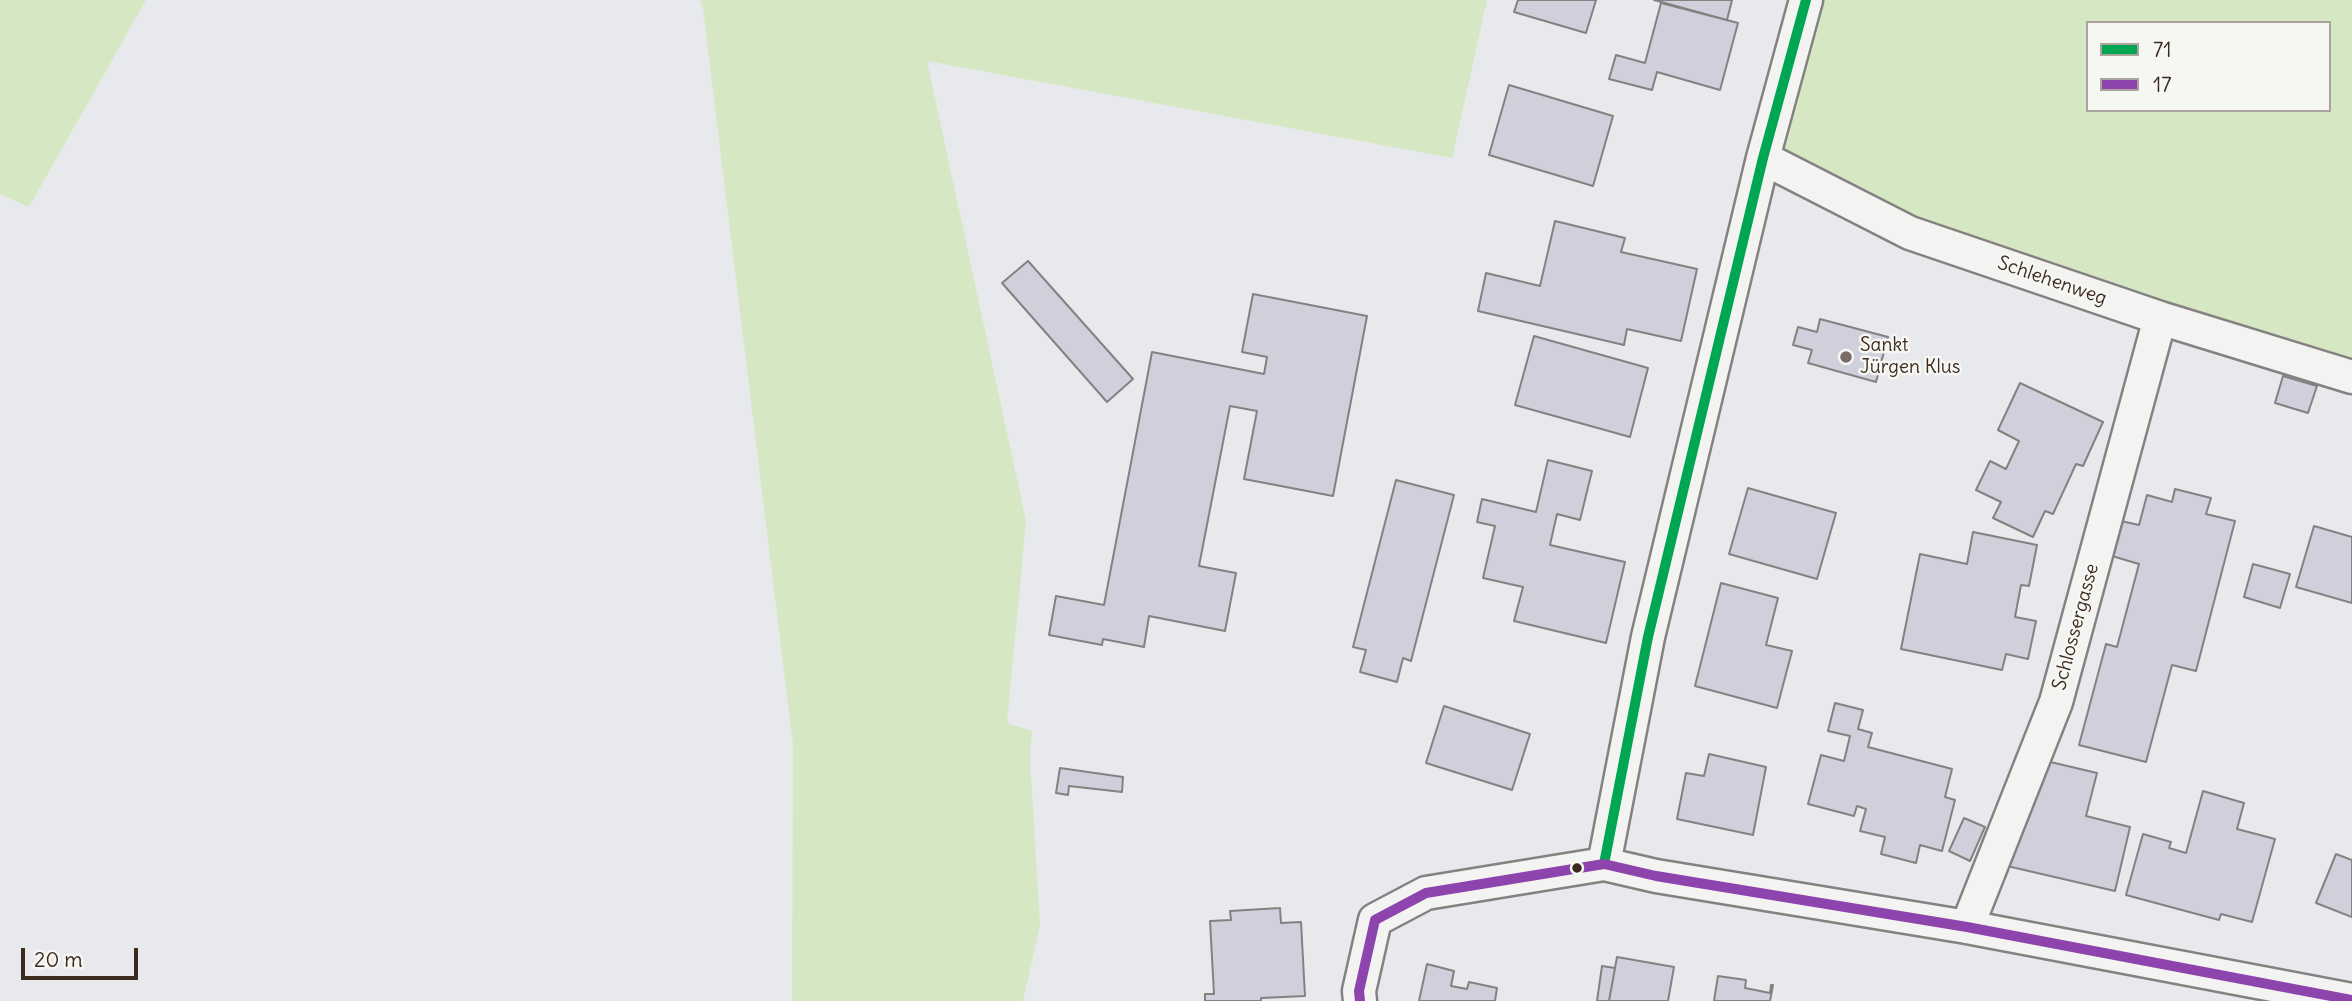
<!DOCTYPE html>
<meta charset="utf-8">
<style>
body{margin:0}
#map{position:relative;width:2352px;height:1001px;overflow:hidden;background:#e8e9ec;font-family:Delius,sans-serif}
canvas{display:block}
.legend{position:absolute;left:2086px;top:21px;width:245px;height:91px;box-sizing:border-box;background:#f6f6f2;border:2px solid #aba49d;margin:0;padding:9px 12px;list-style:none;font-size:21px;color:#3b2a1e}
.legend li{display:flex;align-items:center;gap:14px;height:35px}
.legend b{width:35px;border:2px solid #aba49d}
.scale{position:absolute;left:21px;top:948px;width:117px;height:32px;box-sizing:border-box;border:4px solid #3b2a1e;border-top:0;padding-left:9px;font-size:21px;line-height:24px;white-space:nowrap;color:#3b2a1e;-webkit-text-stroke:5px #f6f6f2;paint-order:stroke}
</style>
<div id="map">
<canvas width="2352" height="1001"></canvas>
<ul class="legend">
<li><b style="height:9px;background:#00a651"></b>71</li>
<li><b style="height:9px;background:#8e44ad"></b>17</li>
</ul>
<div class="scale">20 m</div>
</div>
<script>
const ctx = document.querySelector('canvas').getContext('2d');
ctx.lineJoin = 'round';
function paint(path, color) { ctx.fillStyle = color; ctx.fill(path, 'evenodd'); }
const toPath = rows => new Path2D(rows.map(r => 'M' + r).join(''));
function strokePath(path, color, width, dash) { ctx.strokeStyle = color; ctx.lineWidth = width; ctx.lineCap = dash ? 'butt' : 'round'; ctx.setLineDash(dash || []); ctx.stroke(path); }
function write(font, color, halo, rows, align = 'center') {
  ctx.font = font + ' Delius,sans-serif'; ctx.lineWidth = 5; ctx.setLineDash([]); ctx.textBaseline = 'middle'; ctx.strokeStyle = halo; ctx.fillStyle = color; for (const [text, x, y, turn = 0] of rows) {
    ctx.save(); ctx.translate(x, y); ctx.rotate((+turn || 0) * Math.PI / 180); ctx.textAlign = isNaN(turn) ? turn : align; if (halo) ctx.strokeText(text, 0, 0); ctx.fillText(text, 0, 0); ctx.restore();
  }
}
paint(toPath([
 [0,0,146,0,29,207,0,194],
 [700,0,1487,0,1452,158,927,61,1026,521,1007,723,1032,731,1030,758,1040,925,1023,1001,792,1001,793,745,703,9],
 [1824,0,2352,0,2352,365,1912,222,1780,151],
 [2088,23,2329,23,2329,110,2088,110]
]), '#d6e8c3');
const building = toPath([
 [1518,0,1596,0,1586,33,1514,12,1518,0],
 [1654,0,1732,0,1727,20,1654,0],
 [1661,3,1738,23,1720,90,1657,72,1652,90,1609,79,1616,55,1645,63,1661,3],
 [1509,85,1613,116,1593,186,1489,155,1509,85],
 [1555,221,1625,238,1621,252,1697,269,1681,341,1627,329,1624,345,1478,311,1486,273,1540,286,1555,221],
 [1028,261,1133,379,1107,402,1002,283,1028,261],
 [1253,294,1367,316,1333,496,1244,479,1257,411,1230,406,1199,566,1236,573,1225,631,1149,616,1144,647,1103,639,1102,645,1049,635,1056,596,1104,605,1152,352,1264,374,1267,357,1242,352,1253,294],
 [1820,319,1888,337,1876,382,1808,363,1812,350,1793,345,1798,327,1817,332,1820,319],
 [1534,336,1648,368,1630,437,1515,405,1534,336],
 [2283,376,2317,386,2308,413,2275,403,2283,376],
 [2020,383,2103,422,2083,466,2076,464,2053,514,2045,511,2033,537,1993,518,2001,502,1976,490,1990,461,2006,469,2019,441,1998,430,2020,383],
 [1548,460,1592,471,1580,520,1557,514,1550,545,1625,562,1606,643,1514,621,1523,587,1483,578,1495,526,1477,522,1482,499,1536,512,1548,460],
 [1396,480,1454,495,1411,661,1403,658,1397,682,1360,672,1366,650,1353,647,1396,480],
 [1748,488,1836,513,1817,579,1729,554,1748,488],
 [2175,489,2211,498,2206,514,2235,521,2196,671,2172,665,2146,762,2079,745,2106,644,2117,647,2139,564,2112,556,2121,521,2139,525,2147,495,2172,502,2175,489],
 [2314,526,2352,537,2352,603,2296,587,2314,526],
 [1973,532,2037,545,2029,586,2021,585,2015,617,2036,621,2028,659,2006,654,2002,670,1901,649,1920,554,1967,564,1973,532],
 [2253,564,2290,574,2280,608,2244,597,2253,564],
 [1721,583,1778,598,1766,645,1792,651,1777,708,1695,686,1721,583],
 [1835,703,1863,710,1858,729,1872,733,1868,747,1952,769,1945,797,1955,800,1942,851,1920,845,1916,863,1881,854,1885,837,1860,831,1866,809,1857,806,1854,816,1808,804,1821,755,1844,761,1850,736,1828,731,1835,703],
 [1444,706,1530,734,1512,790,1426,763,1444,706],
 [1709,754,1766,767,1753,835,1677,819,1686,773,1704,776,1709,754],
 [2042,760,2097,773,2086,816,2130,827,2115,891,2007,866,2042,760],
 [1060,768,1123,777,1122,792,1069,786,1068,795,1056,793,1060,768],
 [2203,791,2244,803,2237,829,2275,839,2252,922,2221,914,2219,920,2126,895,2143,834,2171,842,2169,848,2186,853,2203,791],
 [1964,818,1985,827,1970,861,1949,851,1964,818],
 [2336,854,2352,860,2352,917,2316,903,2336,854],
 [1280,908,1281,923,1301,922,1305,996,1261,998,1261,1001,1205,1001,1205,994,1214,994,1210,921,1231,920,1230,911,1280,908],
 [1617,957,1674,967,1668,1001,1609,1001,1617,957],
 [1427,964,1454,971,1451,986,1467,989,1469,982,1497,988,1495,1001,1419,1001,1427,964],
 [1602,966,1615,968,1609,1001,1597,1001,1602,966],
 [1718,976,1746,980,1745,988,1770,993,1771,985,1773,985,1770,1001,1714,1001,1718,976]
]);
paint(building, '#cfd0db');
strokePath(building, '#848180', 2);
const street = toPath([
 [1763,158,1910,233,2160,318,2352,377],
 [1604,864,1648,637,1763,158,1806,0],
 [1967,927,2056,702,2160,318],
 [1360,1001,1359,991,1375,920,1426,893,1604,864,1656,876,1967,927,2352,1000]
]);
strokePath(street, '#848180', 37);
strokePath(street, '#f3f3f2', 32);
strokePath(toPath([
 [1604,864,1648,637,1763,158,1806,0]
]), '#00a651', 10);
strokePath(toPath([
 [1360,1001,1359,991,1375,920,1426,893,1604,864,1656,876,1967,927,2352,1000]
]), '#8e44ad', 10);
for (const [x, y, r, color] of [
 [1846,357,7,"#786d66"],
 [1577,868,6,"#3b2a1e"]
]) { const dot = new Path2D(); dot.arc(x, y, r, 0, 2 * Math.PI); ctx.fillStyle = color; ctx.fill(dot); strokePath(dot, '#f6f6f2', 2.5); }
write('19px', '#3b2a1e', '#f6f6f2', [
 ["Schlehenweg",2052,281,19],
 ["Schlossergasse",2076,627,-75]
]);
write('19px', '#3b2a1e', '#f6f6f2', [
 ["Sankt",1860,346],
 ["Jürgen Klus",1860,368]
], 'left');
</script>
